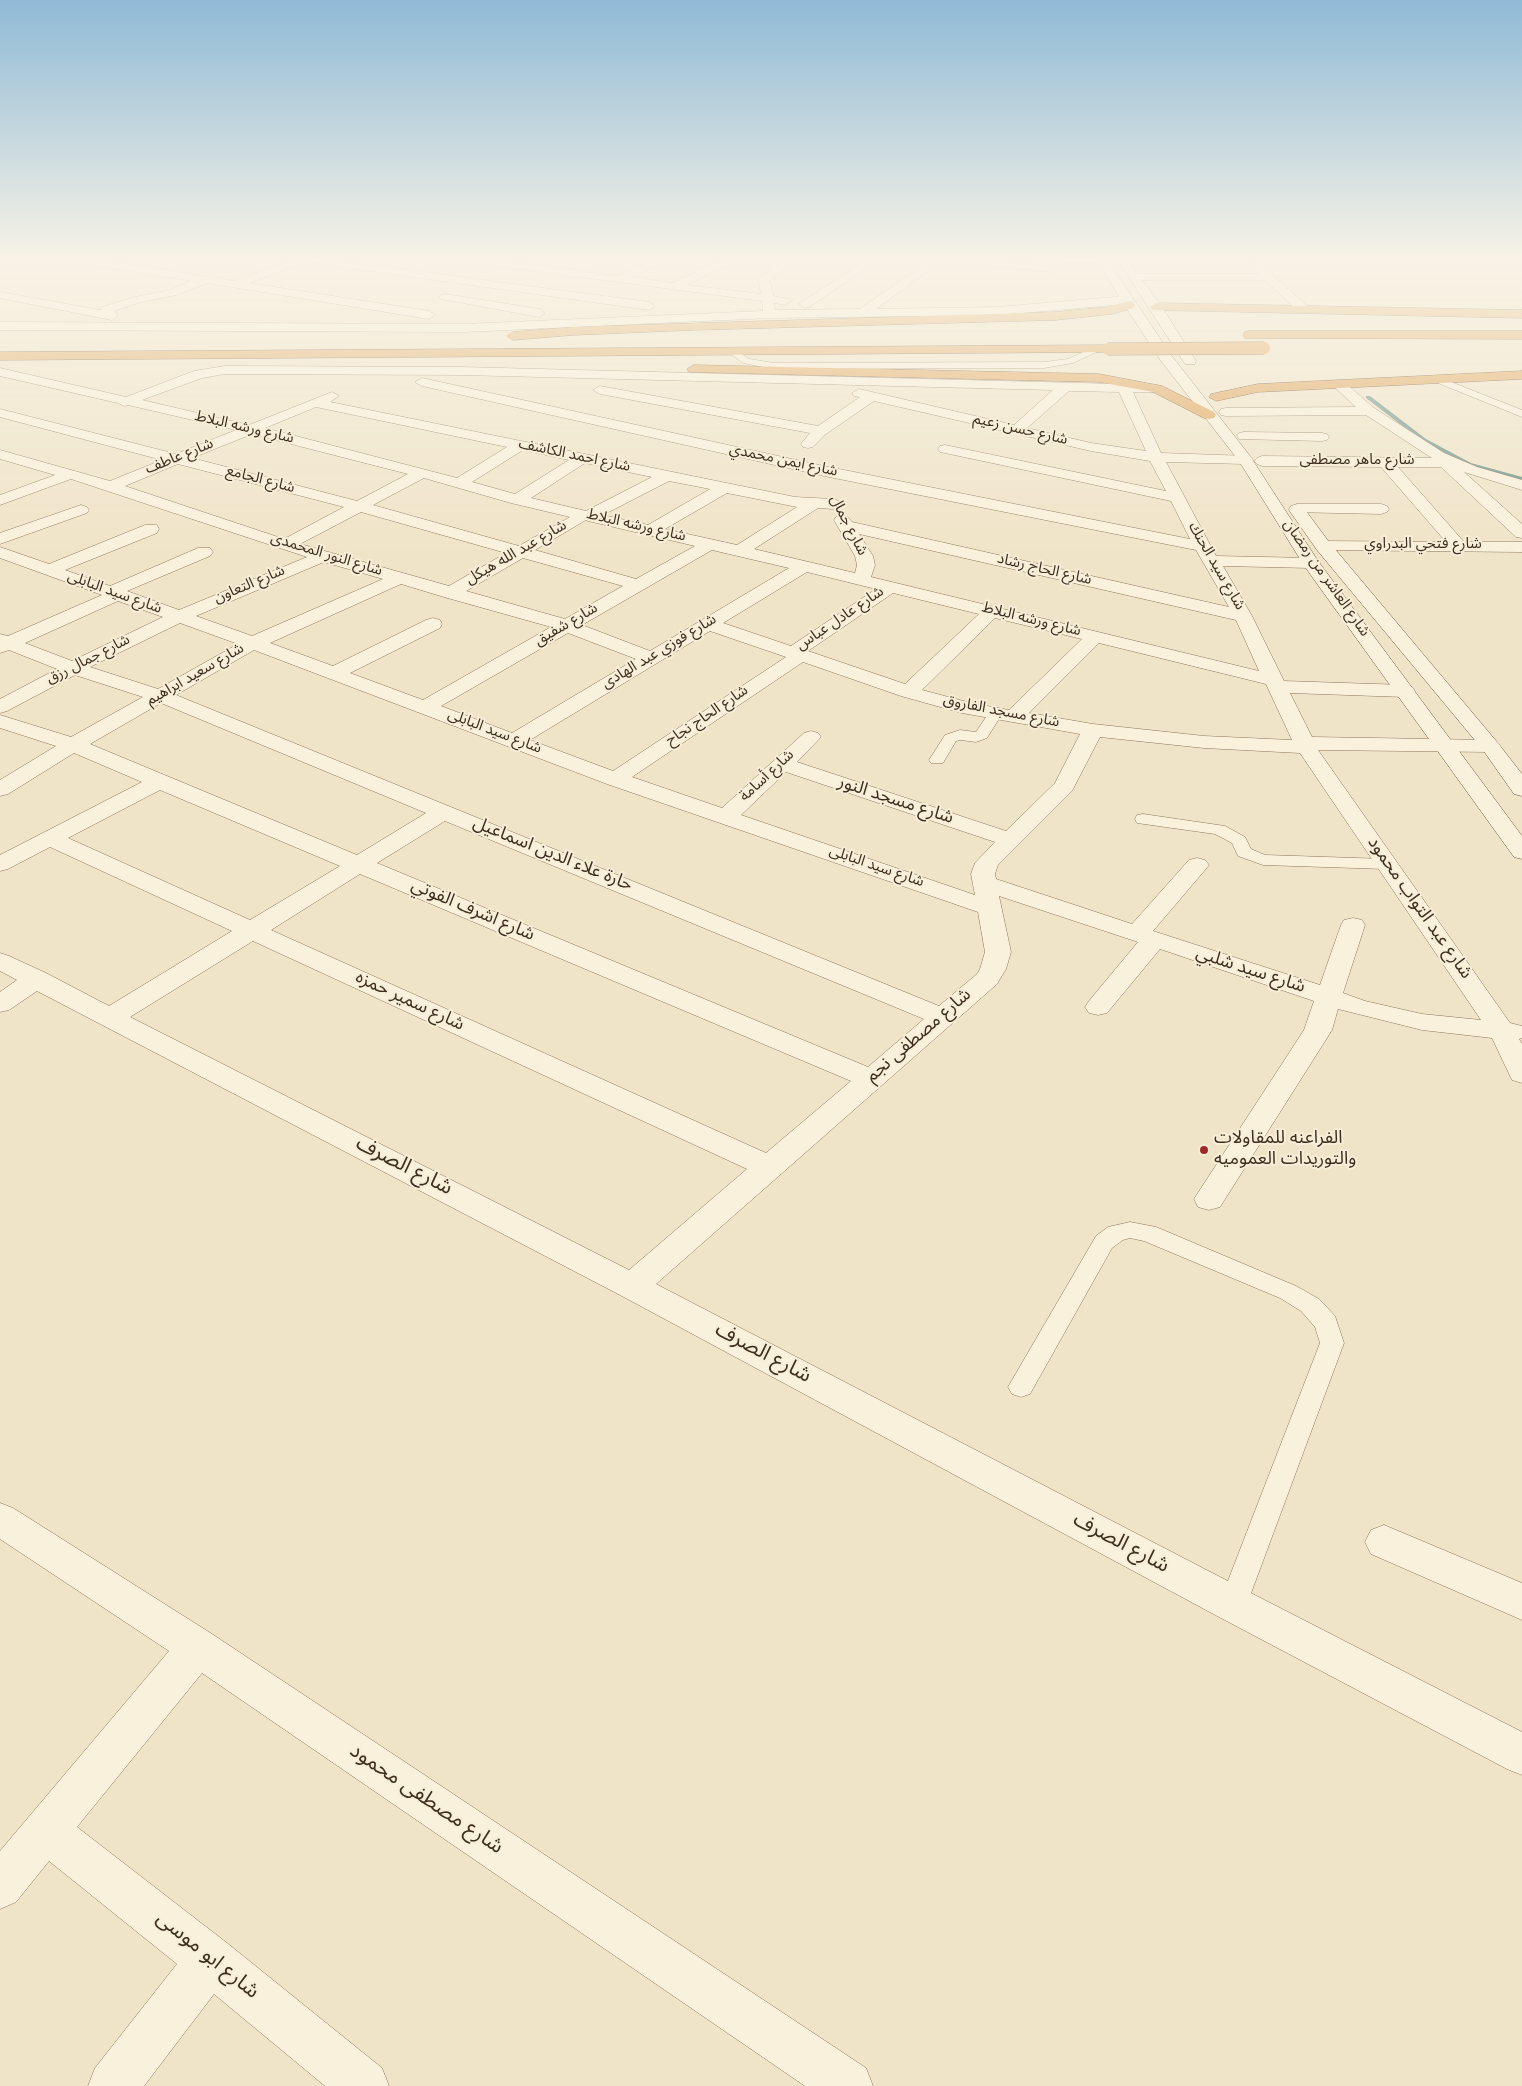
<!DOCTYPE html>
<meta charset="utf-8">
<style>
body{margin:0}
canvas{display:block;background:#f0e4c8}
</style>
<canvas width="1522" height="2086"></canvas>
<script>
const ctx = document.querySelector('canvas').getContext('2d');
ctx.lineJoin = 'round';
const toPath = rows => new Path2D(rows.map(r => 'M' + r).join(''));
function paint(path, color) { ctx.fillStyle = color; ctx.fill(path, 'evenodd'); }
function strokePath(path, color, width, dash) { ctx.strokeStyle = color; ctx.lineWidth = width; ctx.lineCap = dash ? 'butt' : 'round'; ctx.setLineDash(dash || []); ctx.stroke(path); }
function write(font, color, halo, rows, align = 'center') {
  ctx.font = font + ' Georgia,"Noto Sans Arabic",serif'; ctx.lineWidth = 4; ctx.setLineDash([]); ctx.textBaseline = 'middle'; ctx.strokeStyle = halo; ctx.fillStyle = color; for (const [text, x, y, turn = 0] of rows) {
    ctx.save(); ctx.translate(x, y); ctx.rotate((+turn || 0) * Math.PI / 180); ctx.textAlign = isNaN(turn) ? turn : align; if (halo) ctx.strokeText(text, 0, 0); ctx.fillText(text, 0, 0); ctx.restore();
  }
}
paint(toPath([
 [1245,259,1249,259,1266,275,1262,275,1245,259],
 [1366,396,1370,396,1426,439,1471,463,1522,477,1522,481,1467,465,1422,441,1366,398,1366,396]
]), '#6f938a');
const lane = toPath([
 [1096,346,1099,347,1099,351,1073,363,1044,368,774,369,743,363,727,351,732,348,735,349,749,359,774,363,1044,362,1068,359,1096,346],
 [1436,376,1522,410,1522,417,1433,381,1433,377,1436,376],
 [995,710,1000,711,1002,714,987,738,976,742,961,740,956,741,943,763,931,763,929,760,945,735,960,730,976,732,990,711,995,710],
 [1143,814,1225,826,1245,837,1251,849,1265,855,1386,859,1392,860,1395,864,1392,868,1386,869,1263,865,1238,856,1232,843,1215,834,1137,823,1135,819,1137,815,1143,814],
 [1130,1222,1156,1227,1296,1286,1319,1299,1335,1316,1344,1343,1247,1604,1243,1613,1233,1617,1223,1613,1219,1604,1320,1343,1315,1327,1301,1311,1280,1298,1144,1241,1130,1238,1123,1240,1112,1248,1030,1394,1021,1397,1012,1394,1008,1387,1096,1236,1108,1227,1130,1222]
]);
const street = toPath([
 [70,259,94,259,234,281,296,259,326,259,649,302,655,306,649,310,306,262,249,283,429,311,435,315,429,319,207,283,176,295,141,302,114,311,118,316,112,320,0,298,0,292,100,310,102,307,135,297,169,290,192,281,75,262,70,259],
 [462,259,489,259,618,276,654,259,667,259,666,261,632,277,673,283,722,259,735,259,734,261,687,285,761,294,758,279,760,277,787,259,799,259,770,280,773,296,789,299,791,301,785,305,774,303,775,310,860,309,932,259,944,259,876,309,998,307,1127,296,1133,300,1127,304,998,315,770,318,464,332,0,330,0,322,464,324,763,311,762,301,467,262,462,259],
 [868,259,880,259,809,307,805,308,799,304,868,259],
 [957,259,988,259,1050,266,1056,269,1050,272,962,262,957,259],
 [1044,259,1108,259,1108,260,1103,263,1048,264,1044,263,1043,261,1044,259],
 [1255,262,1259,263,1306,305,1308,308,1306,311,1298,311,1265,280,1134,280,1128,277,1134,274,1258,274,1250,265,1255,262],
 [445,294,539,309,545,313,539,317,441,299,439,297,441,295,445,294],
 [225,366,462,367,1157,385,1164,389,1162,392,1133,392,1161,453,1250,456,1253,459,1250,462,1245,464,1166,462,1216,556,1311,558,1317,559,1320,563,1317,567,1311,568,1223,566,1252,616,1284,681,1405,685,1412,687,1415,691,1412,695,1405,697,1290,693,1312,737,1490,740,1497,742,1501,746,1497,750,1490,752,1318,750,1510,1023,1522,1026,1522,1038,1519,1039,1522,1044,1522,1083,1512,1080,1492,1038,1422,1030,1338,1009,1332,1030,1220,1207,1209,1210,1198,1207,1194,1199,1304,1030,1314,1001,1160,949,1107,1013,1098,1015,1089,1013,1085,1007,1089,1001,1138,942,999,896,1011,952,1006,969,997,984,656,1284,1247,1591,1522,1732,1522,1775,1507,1769,1219,1617,620,1295,37,991,9,1010,0,1012,0,992,17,980,0,971,0,953,9,956,46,973,109,1006,232,931,50,847,8,869,0,871,0,855,142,782,74,753,8,794,0,796,0,780,56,746,0,728,0,715,71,737,143,697,75,675,7,711,0,713,0,699,57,669,9,650,0,653,0,634,8,636,102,595,0,558,0,547,49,564,145,525,157,525,159,529,157,533,65,570,110,586,198,548,210,548,213,552,210,556,127,591,179,610,307,557,71,479,0,505,0,495,55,475,0,459,0,450,110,481,162,460,0,417,0,409,176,454,236,430,128,405,124,406,118,403,0,376,0,368,126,397,194,371,225,366],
 [225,374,462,375,1053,390,1014,425,859,389,852,393,854,396,860,397,818,426,600,386,593,390,600,394,810,433,801,444,803,447,808,448,813,447,826,434,874,401,1091,451,1150,461,1166,491,945,445,940,446,938,449,940,452,945,453,1171,501,1190,539,824,466,422,378,415,382,422,386,824,476,1196,550,1229,607,852,522,848,517,842,515,836,517,834,520,855,556,857,565,855,573,754,549,818,508,833,509,839,507,841,504,839,501,833,499,795,497,330,402,339,396,332,392,249,425,142,400,202,378,225,374],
 [1069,391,1119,392,1146,451,1091,443,1027,428,1069,391],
 [316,407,507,447,457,478,265,428,316,407],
 [252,434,408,474,357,501,192,458,252,434],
 [523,450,569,460,515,494,472,482,523,450],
 [585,463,652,477,586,511,531,498,585,463],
 [178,464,344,507,284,539,125,486,178,464],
 [424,478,511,503,570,517,519,546,373,505,424,478],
 [669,481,710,489,648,525,603,515,669,481],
 [727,493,797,507,737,545,665,529,727,493],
 [361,512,506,553,449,586,300,544,361,512],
 [586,520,588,521,695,546,636,579,535,550,586,520],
 [859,534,1236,620,1259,671,871,577,875,565,873,556,859,534],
 [712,550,789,568,650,651,582,625,712,550],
 [523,558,623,586,565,619,466,591,523,558],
 [324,562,383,579,252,636,196,616,324,562],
 [807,572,876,589,791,646,723,623,807,572],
 [401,584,444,597,551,627,423,700,350,673,440,628,442,624,440,620,433,618,426,620,333,666,270,643,401,584],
 [893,593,979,614,905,684,808,651,893,593],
 [118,601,163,617,72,661,25,643,118,601],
 [995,618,1082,639,1009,710,971,703,922,690,995,618],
 [180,623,238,644,158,689,90,667,180,623],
 [710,631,786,657,613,771,530,740,710,631],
 [568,633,636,659,512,733,441,706,568,633],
 [1099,643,1266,684,1292,740,1204,736,1093,724,1029,713,1099,643],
 [254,650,607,784,978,912,985,952,980,969,977,974,939,1006,176,695,254,650],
 [803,662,901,696,962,713,1080,734,1055,783,1006,831,797,762,821,737,818,733,811,731,804,733,722,808,632,777,803,662],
 [161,703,426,813,357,855,90,744,161,703],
 [1100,737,1204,748,1300,753,1481,1020,1422,1014,1365,1001,1343,993,1365,925,1362,920,1353,918,1344,920,1341,925,1320,985,1153,931,1205,870,1209,865,1205,860,1197,858,1189,860,1132,924,996,879,995,874,998,865,1072,791,1100,737],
 [786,772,995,842,975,863,971,874,975,895,741,815,786,772],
 [160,790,340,866,250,920,68,838,160,790],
 [445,821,924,1019,868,1067,377,863,445,821],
 [360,874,851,1081,766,1153,271,930,360,874],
 [253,941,747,1169,629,1270,130,1017,253,941],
 [1338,380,1343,381,1374,408,1444,453,1477,467,1522,480,1522,490,1464,472,1522,524,1522,538,1516,537,1441,467,1398,467,1464,542,1522,542,1522,552,1317,550,1315,546,1317,542,1323,541,1446,542,1381,467,1262,466,1257,464,1254,461,1257,458,1262,456,1432,458,1366,415,1226,416,1221,415,1219,412,1221,409,1226,408,1356,407,1331,384,1338,380],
 [1244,432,1322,433,1327,434,1329,437,1327,440,1322,441,1239,439,1237,436,1239,433,1244,432],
 [1297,504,1381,504,1387,506,1389,509,1387,512,1381,514,1291,512,1289,509,1291,506,1297,504],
 [81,505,87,507,89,510,87,513,0,544,0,533,81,505],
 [0,1503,13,1508,212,1634,866,2068,873,2086,805,2086,202,1673,77,1827,227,1943,382,2068,389,2086,325,2086,214,1994,144,2086,88,2086,95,2068,177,1964,49,1861,16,1902,0,1909,0,1851,169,1651,0,1539,0,1503],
 [1384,1525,1522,1583,1522,1620,1371,1554,1365,1542,1371,1530,1384,1525]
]);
const secondary = toPath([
 [1097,259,1107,259,1171,355,1250,456,1318,561,1522,836,1522,859,1514,857,1305,567,1239,461,1161,361,1121,300,1097,259],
 [1117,259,1127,259,1162,307,1196,361,1195,364,1185,364,1117,259],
 [1297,505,1303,507,1329,542,1497,742,1522,774,1522,796,1514,794,1483,750,1317,550,1289,510,1291,507,1297,505]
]);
const highway = toPath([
 [1129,301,1133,302,1135,305,1133,308,1112,314,1056,320,694,330,574,335,513,340,507,336,513,332,574,327,1056,312,1107,307,1129,301],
 [1156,303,1522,310,1522,318,1152,310,1150,307,1156,303],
 [1249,331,1522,331,1522,339,1245,338,1243,335,1245,332,1249,331],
 [1108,345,1113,346,1114,349,1113,352,0,360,0,352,1108,345],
 [694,365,1099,374,1162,386,1214,412,1216,415,1214,418,1209,419,1204,418,1153,392,1099,382,689,372,687,369,694,365],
 [1522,371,1522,379,1258,392,1216,401,1209,397,1211,394,1258,384,1522,371]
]);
strokePath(lane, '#8d765c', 1);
strokePath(street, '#8d765c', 1);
strokePath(secondary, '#6f573f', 1);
strokePath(highway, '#5b4430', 1);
paint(lane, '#faf1dc');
paint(street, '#faf1dc');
paint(secondary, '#faf1dc');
paint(highway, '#e0a458');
const highwayBridge = toPath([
 [1108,349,1264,348]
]);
strokePath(highwayBridge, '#5b4430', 13, []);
strokePath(highwayBridge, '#e0a458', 12);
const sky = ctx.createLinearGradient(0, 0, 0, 551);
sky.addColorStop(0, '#8fbad6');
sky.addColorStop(0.47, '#f8f3e6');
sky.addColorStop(1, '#f8f3e600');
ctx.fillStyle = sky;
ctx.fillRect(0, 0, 1522, 551);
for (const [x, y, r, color] of [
 [1204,1150,5,"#9e2a2b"]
]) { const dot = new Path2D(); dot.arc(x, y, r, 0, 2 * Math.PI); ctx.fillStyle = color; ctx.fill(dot); strokePath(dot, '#f7eed8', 2); }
write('15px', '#3d2e20', '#f7eed8', [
 ["شارع ورشه البلاط",244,429,13],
 ["شارع حسن زعيم",1020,431,13],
 ["شارع احمد الكاشف",574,457,12],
 ["شارع عاطف",180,458,-22],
 ["شارع ايمن محمدي",783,462,12],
 ["شارع ماهر مصطفى",1357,462],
 ["شارع الجامع",260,481,15],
 ["شارع جمال",847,526,63],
 ["شارع ورشه البلاط",636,527,13],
 ["شارع فتحي البدراوي",1423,546],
 ["شارع عبد الله هيكل",517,554,-30],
 ["شارع النور المحمدى",326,556,17],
 ["شارع سيد الحنك",1215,567,60],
 ["شارع الحاج رشاد",1044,571,13],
 ["شارع العاشر من رمضان",1325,579,55],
 ["شارع التعاون",250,586,-23],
 ["شارع سيد البابلى",114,594,20],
 ["شارع عادل عباس",841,620,-34],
 ["شارع ورشه البلاط",1031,621,14],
 ["شارع شفيق",567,626,-30],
 ["شارع فوزي عبد الهادى",660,653,-31],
 ["شارع جمال رزق",89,661,-27],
 ["شارع سعيد ابراهيم",196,676,-30],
 ["شارع مسجد الفاروق",1001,713,11],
 ["شارع الحاج نجاح",708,717,-34],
 ["شارع سيد البابلى",494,733,21],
 ["شارع أسامة",768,777,-43],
 ["شارع سيد البابلى",876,868,19]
]);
write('18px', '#3d2e20', '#f7eed8', [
 ["شارع مسجد النور",895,802,18],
 ["حارة علاء الدين اسماعيل",552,856,22],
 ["شارع عبد التواب محمود",1418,909,55],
 ["شارع اشرف الفوتي",472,912,23],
 ["شارع سيد شلبي",1250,972,18],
 ["شارع سمير حمزه",409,1003,25],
 ["شارع مصطفى نجم",920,1037,-41]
]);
write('18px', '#3d2e20', '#f7eed8', [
 ["الفراعنه للمقاولات",1214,1140],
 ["والتوريدات العموميه",1214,1161]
], 'left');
write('21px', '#3d2e20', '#f7eed8', [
 ["شارع الصرف",403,1168,27],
 ["شارع الصرف",762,1355,28],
 ["شارع الصرف",1120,1545,28],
 ["شارع مصطفى محمود",425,1801,34],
 ["شارع ابو موسى",206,1957,39]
]);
</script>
